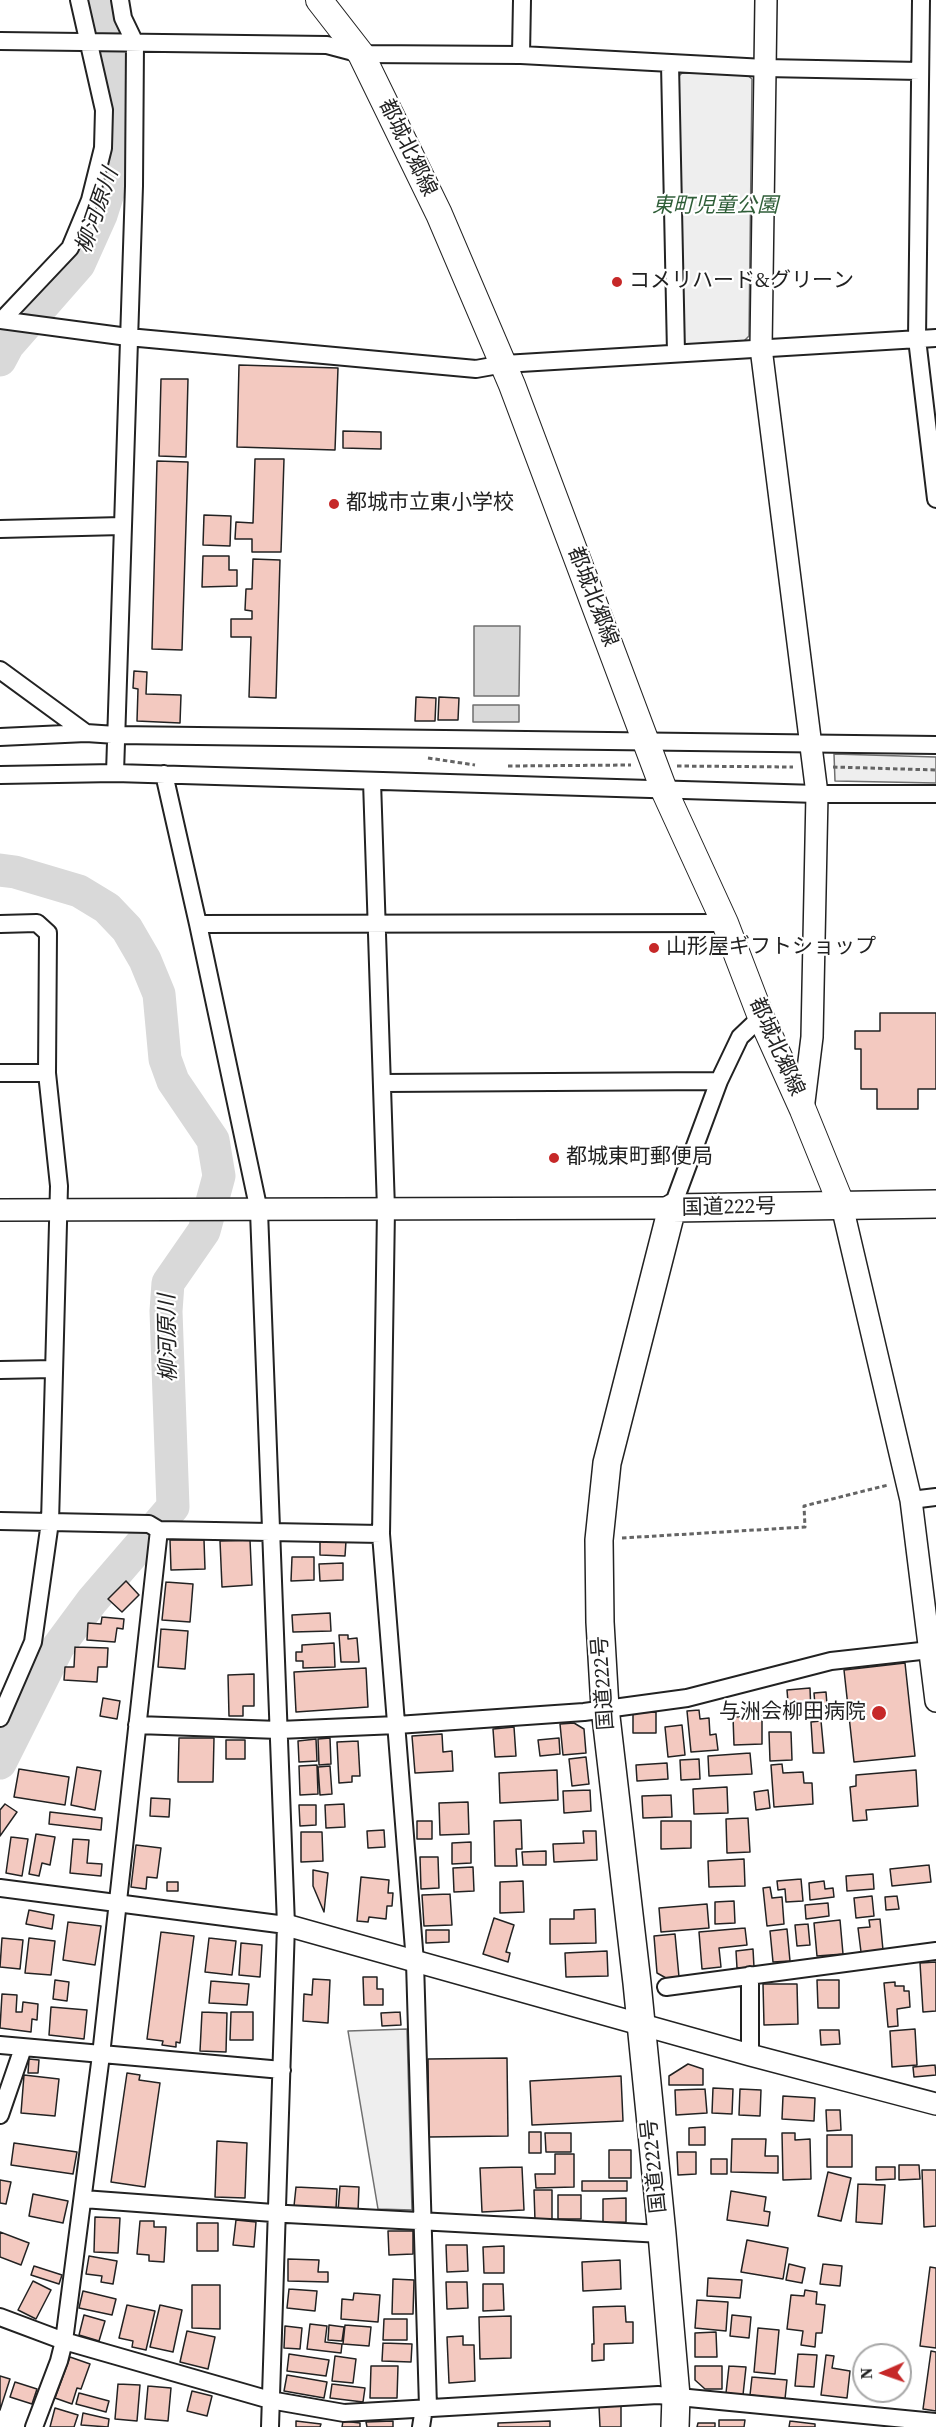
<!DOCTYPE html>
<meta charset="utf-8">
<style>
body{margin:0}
#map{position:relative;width:936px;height:2427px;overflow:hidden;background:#fff;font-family:"Source Serif 4",serif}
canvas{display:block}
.north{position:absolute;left:852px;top:2343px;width:60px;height:60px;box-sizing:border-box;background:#fff;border:2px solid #a7a7a7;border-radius:50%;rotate:268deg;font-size:16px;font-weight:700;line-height:24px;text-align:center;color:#222}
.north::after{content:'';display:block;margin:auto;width:21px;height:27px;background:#c62828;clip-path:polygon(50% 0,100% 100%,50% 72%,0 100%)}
</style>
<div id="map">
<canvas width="936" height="2427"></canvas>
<div class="north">N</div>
</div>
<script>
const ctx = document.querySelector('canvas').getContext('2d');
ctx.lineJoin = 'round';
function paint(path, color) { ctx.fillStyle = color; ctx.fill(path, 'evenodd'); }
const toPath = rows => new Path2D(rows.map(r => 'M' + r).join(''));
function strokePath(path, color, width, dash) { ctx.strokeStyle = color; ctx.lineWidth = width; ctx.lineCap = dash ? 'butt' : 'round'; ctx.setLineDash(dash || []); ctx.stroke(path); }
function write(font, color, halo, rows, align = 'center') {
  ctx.font = font + ' "Source Serif 4","Noto Sans JP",serif'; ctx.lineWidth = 4.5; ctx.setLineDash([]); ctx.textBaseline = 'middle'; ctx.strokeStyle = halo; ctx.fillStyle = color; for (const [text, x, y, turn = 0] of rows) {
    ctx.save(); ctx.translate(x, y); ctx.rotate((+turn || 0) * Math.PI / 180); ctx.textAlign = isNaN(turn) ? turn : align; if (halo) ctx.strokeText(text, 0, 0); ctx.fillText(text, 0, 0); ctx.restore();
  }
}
const green = toPath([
 [682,73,746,74,752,79,749,336,744,341,685,345,680,340,679,76,682,73],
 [834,754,936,757,936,783,835,781,834,754],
 [407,2029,412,2210,378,2209,348,2031,407,2029]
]);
paint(green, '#eee');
strokePath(green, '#6f6f6f', 1.5);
const water = toPath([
 [474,626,520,626,519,696,474,696,474,626],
 [473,705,519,705,519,722,473,722,473,705]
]);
paint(water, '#d9d9d9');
strokePath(water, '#6f6f6f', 1.5);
strokePath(toPath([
 [0,360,8,345,79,264,101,215,115,171,119,108,108,44,96,0],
 [0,870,15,872,79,891,107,908,127,929,145,960,159,994,165,1059,173,1081,213,1140,219,1176,204,1231,168,1283,166,1311,173,1507,92,1601,58,1647,0,1763]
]), '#d9d9d9', 33);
const building = toPath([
 [239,365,338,368,335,450,237,447,239,365],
 [161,379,188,379,186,457,159,456,161,379],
 [343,431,381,432,381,449,343,448,343,431],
 [255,459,284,459,281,552,252,552,252,539,235,539,236,522,253,523,255,459],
 [157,461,188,462,182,650,152,649,157,461],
 [204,515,231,516,230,546,203,545,204,515],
 [203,556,229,556,229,570,237,570,237,586,202,587,203,556],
 [253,559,280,560,276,698,249,697,251,637,231,637,231,619,252,619,252,611,245,610,246,589,252,589,253,559],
 [134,671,147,672,146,694,181,695,180,723,137,721,138,689,133,688,134,671],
 [416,697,436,698,435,721,415,721,416,697],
 [439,697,459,698,458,720,438,720,439,697],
 [880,1013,936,1013,936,1089,918,1089,918,1109,877,1109,877,1089,861,1089,861,1049,855,1049,855,1031,880,1031,880,1013],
 [170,1540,204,1540,205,1569,171,1570,170,1540],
 [250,1540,252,1585,222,1587,220,1541,250,1540],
 [320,1540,346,1541,345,1556,320,1555,320,1540],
 [292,1557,314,1557,314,1580,291,1581,292,1557],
 [343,1563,343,1580,320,1581,319,1564,343,1563],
 [126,1581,139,1595,122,1612,108,1599,126,1581],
 [166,1582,193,1584,190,1622,162,1620,166,1582],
 [330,1613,331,1631,293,1632,292,1615,330,1613],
 [102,1617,124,1619,123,1629,117,1628,115,1642,87,1640,88,1623,101,1624,102,1617],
 [161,1629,188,1631,185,1669,158,1667,161,1629],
 [339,1635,348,1635,348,1639,357,1638,359,1662,341,1662,339,1635],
 [334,1643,335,1667,303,1668,303,1661,296,1661,296,1652,302,1652,302,1645,334,1643],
 [75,1647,108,1648,107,1667,98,1667,97,1682,64,1680,65,1667,74,1667,75,1647],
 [905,1663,915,1756,854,1762,844,1670,905,1663],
 [366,1668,368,1707,296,1712,294,1672,366,1668],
 [254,1674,254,1706,243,1706,243,1716,229,1716,228,1675,254,1674],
 [810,1688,811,1713,789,1714,787,1690,810,1688],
 [826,1692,827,1705,815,1705,814,1693,826,1692],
 [103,1698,120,1701,117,1719,100,1716,103,1698],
 [699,1710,700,1719,709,1718,710,1735,716,1734,718,1750,691,1752,687,1711,699,1710],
 [656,1712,656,1733,633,1733,633,1713,656,1712],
 [762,1716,762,1744,734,1745,733,1717,762,1716],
 [821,1721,824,1753,813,1753,811,1722,821,1721],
 [574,1723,584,1729,586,1753,563,1755,560,1724,574,1723],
 [682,1725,685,1755,668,1757,665,1727,682,1725],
 [514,1727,516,1756,495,1757,493,1729,514,1727],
 [769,1732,791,1732,792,1760,770,1761,769,1732],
 [442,1734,443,1752,452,1751,453,1771,415,1773,412,1736,442,1734],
 [179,1738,214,1738,213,1782,178,1782,179,1738],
 [330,1738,331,1764,319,1765,318,1739,330,1738],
 [559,1738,560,1754,540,1756,538,1740,559,1738],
 [316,1739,317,1761,299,1762,298,1741,316,1739],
 [226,1740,245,1740,245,1759,226,1759,226,1740],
 [358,1741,360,1776,352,1776,352,1782,339,1783,337,1742,358,1741],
 [750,1753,752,1774,709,1776,708,1756,750,1753],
 [586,1757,589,1784,572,1786,569,1759,586,1757],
 [699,1759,700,1779,681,1780,680,1760,699,1759],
 [667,1763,668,1779,637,1781,636,1765,667,1763],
 [782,1764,783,1773,803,1772,804,1783,812,1783,813,1804,774,1807,771,1765,782,1764],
 [317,1765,318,1794,300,1795,299,1766,317,1765],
 [330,1766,332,1794,320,1795,318,1767,330,1766],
 [77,1767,101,1771,95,1810,71,1805,77,1767],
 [19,1769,69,1777,65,1805,14,1797,19,1769],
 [557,1770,558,1800,500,1803,499,1773,557,1770],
 [916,1770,918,1806,866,1810,867,1820,853,1821,850,1787,856,1786,856,1775,916,1770],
 [727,1787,728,1813,694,1814,693,1789,727,1787],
 [590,1790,591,1811,564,1813,563,1791,590,1790],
 [768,1790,770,1808,756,1810,754,1792,768,1790],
 [671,1795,672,1817,643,1818,642,1796,671,1795],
 [151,1798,170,1799,169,1817,150,1816,151,1798],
 [468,1802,469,1834,440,1835,439,1803,468,1802],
 [5,1804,17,1812,0,1836,0,1810,5,1804],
 [344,1804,345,1827,326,1828,325,1805,344,1804],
 [299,1805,316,1805,316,1825,300,1826,299,1805],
 [50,1812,102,1818,101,1830,49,1824,50,1812],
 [748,1818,750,1852,727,1853,726,1819,748,1818],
 [521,1820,522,1849,516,1849,517,1866,495,1866,494,1821,521,1820],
 [417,1821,432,1821,432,1839,417,1839,417,1821],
 [661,1821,691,1821,691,1848,661,1849,661,1821],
 [384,1830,385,1847,368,1848,367,1831,384,1830],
 [583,1831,596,1831,597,1860,554,1862,553,1844,584,1843,583,1831],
 [301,1832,322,1832,323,1861,301,1862,301,1832],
 [36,1834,55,1837,50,1865,42,1863,39,1876,29,1874,36,1834],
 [11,1837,28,1839,22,1876,6,1873,11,1837],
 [73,1839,89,1840,87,1863,102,1864,101,1876,70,1873,73,1839],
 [471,1842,471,1863,452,1864,452,1843,471,1842],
 [136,1845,161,1848,157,1878,147,1877,146,1889,131,1887,136,1845],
 [546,1851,546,1865,523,1865,522,1852,546,1851],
 [420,1857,438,1857,439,1888,421,1889,420,1857],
 [744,1859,745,1886,709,1887,708,1861,744,1859],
 [929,1865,931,1882,892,1886,890,1869,929,1865],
 [473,1867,474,1891,454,1892,453,1868,473,1867],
 [313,1870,328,1873,324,1912,313,1886,313,1870],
 [873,1874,874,1889,847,1891,846,1876,873,1874],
 [361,1877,389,1880,388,1893,393,1893,392,1906,387,1906,386,1919,369,1917,368,1922,357,1921,361,1877],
 [801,1879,803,1901,786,1902,785,1889,778,1890,777,1881,801,1879],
 [523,1881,524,1912,500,1913,500,1882,523,1881],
 [824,1881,825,1889,833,1888,834,1897,810,1900,809,1883,824,1881],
 [167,1882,178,1882,178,1891,167,1891,167,1882],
 [770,1887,772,1898,782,1897,784,1924,767,1926,763,1888,770,1887],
 [450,1894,452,1925,424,1926,422,1895,450,1894],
 [872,1896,874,1916,856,1918,854,1898,872,1896],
 [897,1896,899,1909,886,1910,885,1897,897,1896],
 [734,1901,735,1923,715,1924,715,1902,734,1901],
 [828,1903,829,1916,806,1919,805,1905,828,1903],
 [707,1904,709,1928,661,1932,659,1908,707,1904],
 [595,1909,596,1943,550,1944,550,1919,574,1919,574,1910,595,1909],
 [29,1910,54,1915,52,1929,26,1924,29,1910],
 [494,1918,514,1925,506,1952,510,1953,508,1962,483,1954,494,1918],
 [880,1919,883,1950,861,1952,858,1928,870,1927,869,1920,880,1919],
 [840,1920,843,1954,817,1956,814,1923,840,1920],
 [68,1922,101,1926,95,1965,63,1960,68,1922],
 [808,1924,810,1945,797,1946,795,1925,808,1924],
 [745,1928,747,1945,719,1948,721,1967,702,1969,699,1932,745,1928],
 [787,1929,790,1961,773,1962,770,1931,787,1929],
 [426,1930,449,1930,449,1942,426,1943,426,1930],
 [161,1932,194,1936,180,2043,176,2042,176,2047,162,2045,163,2041,147,2039,161,1932],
 [675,1934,679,1977,666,1978,657,1973,654,1936,675,1934],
 [2,1938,23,1940,20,1969,0,1967,2,1938],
 [29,1938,55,1941,51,1975,25,1973,29,1938],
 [209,1938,236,1941,232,1975,205,1972,209,1938],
 [241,1943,262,1945,260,1977,239,1975,241,1943],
 [753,1949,754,1967,737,1968,736,1951,753,1949],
 [607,1951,608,1976,566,1977,565,1953,607,1951],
 [936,1962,936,2011,923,2012,920,1963,936,1962],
 [363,1977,377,1977,377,1989,383,1989,383,2005,364,2005,363,1977],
 [313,1979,330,1980,328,2023,303,2021,304,1994,312,1995,313,1979],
 [55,1980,69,1982,67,2001,53,1999,55,1980],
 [817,1980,839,1980,839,2008,818,2008,817,1980],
 [211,1981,249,1984,247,2005,209,2003,211,1981],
 [895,1982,895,1986,904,1986,904,1991,909,1991,910,2007,897,2009,898,2026,888,2027,884,1983,895,1982],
 [763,1984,797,1984,798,2024,764,2025,763,1984],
 [2,1994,17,1995,16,2012,22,2012,23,2002,38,2004,37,2020,32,2019,31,2032,0,2028,2,1994],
 [51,2007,87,2010,84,2039,49,2035,51,2007],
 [202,2012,227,2013,226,2052,200,2051,202,2012],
 [231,2012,253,2012,253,2040,230,2040,231,2012],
 [400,2012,401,2025,382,2026,381,2013,400,2012],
 [915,2029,917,2065,892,2067,890,2031,915,2029],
 [820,2030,839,2030,840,2044,821,2045,820,2030],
 [507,2058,508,2136,429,2137,428,2059,507,2058],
 [29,2059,39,2060,38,2073,28,2073,29,2059],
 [688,2064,703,2069,703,2085,669,2085,669,2076,688,2064],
 [935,2065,936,2075,914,2077,913,2067,935,2065],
 [127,2073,140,2075,139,2080,160,2083,145,2187,111,2182,127,2073],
 [24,2075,59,2079,55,2116,21,2113,24,2075],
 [621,2076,623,2121,532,2125,530,2081,621,2076],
 [713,2088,733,2089,732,2114,712,2113,713,2088],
 [705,2089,707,2113,676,2115,675,2090,705,2089],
 [740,2089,761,2090,760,2116,739,2115,740,2089],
 [783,2096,815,2098,814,2121,782,2119,783,2096],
 [826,2110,840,2110,841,2130,827,2131,826,2110],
 [705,2127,705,2145,689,2145,689,2128,705,2127],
 [529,2132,541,2132,541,2153,529,2153,529,2132],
 [545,2133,571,2133,571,2152,546,2152,545,2133],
 [782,2133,795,2133,795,2140,810,2139,811,2179,783,2180,782,2133],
 [827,2135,852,2135,852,2167,827,2167,827,2135],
 [732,2139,766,2139,765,2156,778,2156,778,2173,731,2172,732,2139],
 [217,2141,247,2143,245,2198,215,2197,217,2141],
 [14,2143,77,2152,73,2174,11,2165,14,2143],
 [609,2150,631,2150,631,2178,609,2178,609,2150],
 [677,2152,696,2152,696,2174,678,2175,677,2152],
 [555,2154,574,2154,574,2187,536,2188,535,2174,555,2174,555,2154],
 [711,2159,727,2159,727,2174,711,2174,711,2159],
 [899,2165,919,2165,920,2179,899,2180,899,2165],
 [522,2167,524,2210,482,2212,480,2168,522,2167],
 [876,2167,895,2167,895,2179,876,2180,876,2167],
 [922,2170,936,2170,936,2226,924,2227,922,2170],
 [828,2172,851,2178,841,2221,818,2216,828,2172],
 [0,2180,11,2182,6,2204,0,2203,0,2180],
 [582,2181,627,2181,627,2191,582,2191,582,2181],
 [858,2184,885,2185,882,2224,856,2222,858,2184],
 [340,2186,359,2187,358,2212,338,2211,340,2186],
 [296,2187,337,2189,336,2209,294,2206,296,2187],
 [534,2190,552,2190,552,2221,535,2221,534,2190],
 [731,2191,766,2197,764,2211,770,2212,768,2226,727,2220,731,2191],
 [33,2194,68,2201,63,2223,29,2216,33,2194],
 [558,2195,581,2195,581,2219,558,2219,558,2195],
 [626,2198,626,2222,603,2223,603,2199,626,2198],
 [95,2217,120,2218,118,2253,94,2252,95,2217],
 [236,2220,256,2222,254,2247,233,2245,236,2220],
 [140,2221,154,2221,154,2227,166,2227,164,2262,149,2261,149,2255,137,2254,140,2221],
 [197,2223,218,2223,218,2251,197,2251,197,2223],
 [388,2231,413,2231,413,2254,389,2255,388,2231],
 [0,2232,29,2243,21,2265,0,2257,0,2232],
 [747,2240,788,2248,783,2279,741,2272,747,2240],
 [446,2245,467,2245,468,2271,447,2272,446,2245],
 [504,2246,504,2273,484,2273,483,2247,504,2246],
 [89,2256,117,2261,113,2284,101,2282,102,2276,86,2274,89,2256],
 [288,2259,319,2260,318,2272,328,2272,328,2282,288,2281,288,2259],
 [620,2260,621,2289,583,2291,582,2262,620,2260],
 [789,2264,805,2268,802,2283,786,2280,789,2264],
 [823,2264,842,2266,840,2286,820,2284,823,2264],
 [34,2266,62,2275,59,2284,31,2275,34,2266],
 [930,2267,936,2268,936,2348,920,2346,930,2267],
 [708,2278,742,2280,740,2298,707,2296,708,2278],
 [393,2279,414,2280,413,2314,392,2314,393,2279],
 [33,2281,51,2290,36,2319,18,2310,33,2281],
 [446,2282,467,2282,468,2308,447,2309,446,2282],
 [483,2284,503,2284,504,2310,483,2311,483,2284],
 [192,2285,220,2285,220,2329,192,2328,192,2285],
 [289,2289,317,2291,315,2311,287,2308,289,2289],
 [805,2290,817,2292,816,2304,825,2305,822,2333,816,2333,815,2347,801,2345,803,2331,787,2329,791,2295,804,2296,805,2290],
 [83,2291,116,2299,112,2315,79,2308,83,2291],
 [354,2293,380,2295,378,2322,341,2319,342,2299,353,2300,354,2293],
 [697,2300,728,2302,726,2331,695,2328,697,2300],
 [127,2305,155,2311,146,2350,132,2347,133,2341,119,2338,127,2305],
 [160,2305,182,2310,173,2352,150,2347,160,2305],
 [625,2306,626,2322,633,2322,633,2343,604,2344,604,2360,592,2361,592,2344,594,2344,593,2307,625,2306],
 [84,2315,105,2321,99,2341,79,2335,84,2315],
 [732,2315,751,2317,749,2338,730,2336,732,2315],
 [511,2316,511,2358,480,2359,479,2317,511,2316],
 [384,2319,407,2319,407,2340,383,2340,384,2319],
 [310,2324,327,2326,325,2342,342,2344,341,2353,307,2349,310,2324],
 [329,2325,344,2327,342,2341,328,2340,329,2325],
 [345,2325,371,2327,369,2346,343,2344,345,2325],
 [285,2326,302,2328,300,2349,284,2348,285,2326],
 [758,2328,779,2330,775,2374,754,2372,758,2328],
 [187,2331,215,2337,208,2369,180,2362,187,2331],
 [716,2332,717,2357,695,2357,695,2333,716,2332],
 [463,2336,463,2345,474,2345,475,2381,449,2383,447,2337,463,2336],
 [383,2343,412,2344,411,2362,382,2361,383,2343],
 [931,2351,936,2352,936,2411,923,2409,931,2351],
 [289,2354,329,2360,326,2376,287,2371,289,2354],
 [798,2354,817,2355,814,2387,795,2386,798,2354],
 [826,2355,834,2356,832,2368,850,2371,847,2398,821,2395,826,2355],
 [335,2356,356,2359,353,2383,332,2381,335,2356],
 [70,2357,90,2364,81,2389,77,2388,72,2404,55,2398,70,2357],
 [371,2366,398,2366,397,2398,370,2398,371,2366],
 [695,2366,722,2366,722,2389,705,2389,695,2380,695,2366],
 [729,2366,746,2367,743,2395,726,2393,729,2366],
 [287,2375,327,2382,324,2398,284,2391,287,2375],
 [0,2376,10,2379,0,2410,0,2376],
 [752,2377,787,2380,785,2399,750,2395,752,2377],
 [15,2382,37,2389,32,2404,10,2397,15,2382],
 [118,2384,140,2385,137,2421,115,2419,118,2384],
 [332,2384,365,2388,363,2402,330,2398,332,2384],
 [148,2386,171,2388,168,2421,145,2419,148,2386],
 [192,2391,212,2396,207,2416,187,2411,192,2391],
 [79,2393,109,2401,106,2412,76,2404,79,2393],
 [599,2406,621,2406,621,2427,600,2427,599,2406],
 [55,2408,78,2415,74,2427,50,2427,55,2408],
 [83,2413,109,2419,108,2427,81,2425,83,2413],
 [719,2420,745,2420,744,2427,719,2427,719,2420],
 [296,2421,321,2424,320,2427,296,2427,296,2421],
 [343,2421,360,2423,360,2427,342,2427,343,2421],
 [393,2421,393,2427,367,2427,366,2422,393,2421],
 [550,2421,550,2427,498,2427,498,2423,550,2421],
 [790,2421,815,2424,815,2427,789,2427,790,2421],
 [698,2423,715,2423,715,2427,697,2427,698,2423]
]);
paint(building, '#f3c9c0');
strokePath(building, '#222', 1.5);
const minor = toPath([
 [921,0,917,339,936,499],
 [0,41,327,45,361,54,521,55,765,68,920,71],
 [521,55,522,0],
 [670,64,676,353],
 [0,320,128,337,476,369,504,364,936,338],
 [2,320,70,248,90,200,103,148,104,110,79,0],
 [0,529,122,526],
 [0,670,86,733],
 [0,737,86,733,116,735,936,745],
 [115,773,134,186,135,43,123,18,120,0],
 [164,774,198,924,259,1211,286,1925,270,2427],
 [0,775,115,773,817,794,936,794],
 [372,781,386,1209,381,1534,415,1962,428,2407],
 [0,924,37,923,48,933,47,1073,59,1186,50,1522,33,1642,0,1718],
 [198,924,725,923],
 [0,1073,47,1073],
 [383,1083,719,1081],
 [672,1208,719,1081,740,1037,761,1017],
 [0,1370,54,1369],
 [911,1500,936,1497],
 [0,1521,149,1524,159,1530,381,1534],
 [137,1725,279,1730,397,1725,584,1712,687,1698,831,1661,930,1650],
 [0,1888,286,1925],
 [750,1975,750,2055],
 [666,1987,936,1951],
 [0,2045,282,2070],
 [0,2115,23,2048],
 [83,2199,287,2214,662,2234],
 [0,2317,64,2341,270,2400,344,2413,658,2395,936,2422],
 [34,2427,59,2361,64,2341,101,2055,159,1530],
 [421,2427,424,2408]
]);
const tertiary = toPath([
 [766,0,761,348,817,794,812,1037,803,1110],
 [842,1206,911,1500,936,1701],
 [0,1210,672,1208],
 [286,1925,750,2055,936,2104]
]);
const primary = toPath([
 [319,0,361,54,439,214,512,385,664,790,725,923,761,1017,803,1110,842,1206]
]);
const trunk = toPath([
 [675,2427,676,2396,662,2234,637,1983,605,1708,600,1622,599,1540,607,1463,672,1208,936,1204]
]);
strokePath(minor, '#222', 20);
strokePath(tertiary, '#222', 24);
strokePath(primary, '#222', 28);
strokePath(trunk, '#222', 30);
strokePath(toPath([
 [428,758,475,765],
 [508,766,631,765],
 [677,766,793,767],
 [833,767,936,770],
 [622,1538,805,1527,804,1506,888,1485]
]), '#646464', 3, [4.5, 3]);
strokePath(minor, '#fff', 16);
strokePath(tertiary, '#fff', 21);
strokePath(primary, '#fff', 26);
strokePath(trunk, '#fff', 27);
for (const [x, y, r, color] of [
 [617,282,6,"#c62828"],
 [334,504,6,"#c62828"],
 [654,948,6,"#c62828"],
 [554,1158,6,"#c62828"],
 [879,1713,8,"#c62828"]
]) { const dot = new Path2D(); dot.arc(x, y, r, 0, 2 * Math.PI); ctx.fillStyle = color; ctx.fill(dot); strokePath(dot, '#fff', 2); }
write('21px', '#222', '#fff', [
 ["都城北郷線",407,148,64],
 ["都城北郷線",592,597,69],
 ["都城北郷線",776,1047,66],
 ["国道222号",729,1208,-1],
 ["国道222号",604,1683,-94],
 ["国道222号",655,2166,-96]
]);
write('italic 21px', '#2f5e38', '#fff', [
 ["東町児童公園",715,207]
]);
write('21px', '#222', '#fff', [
 ["コメリハード&グリーン",629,282],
 ["都城市立東小学校",346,504],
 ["山形屋ギフトショップ",666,948],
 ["都城東町郵便局",566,1158],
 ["与洲会柳田病院",866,1713,"right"]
], 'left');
write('italic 22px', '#222', '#fff', [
 ["柳河原川",98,211,-71],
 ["柳河原川",169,1338,-91]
]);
</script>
